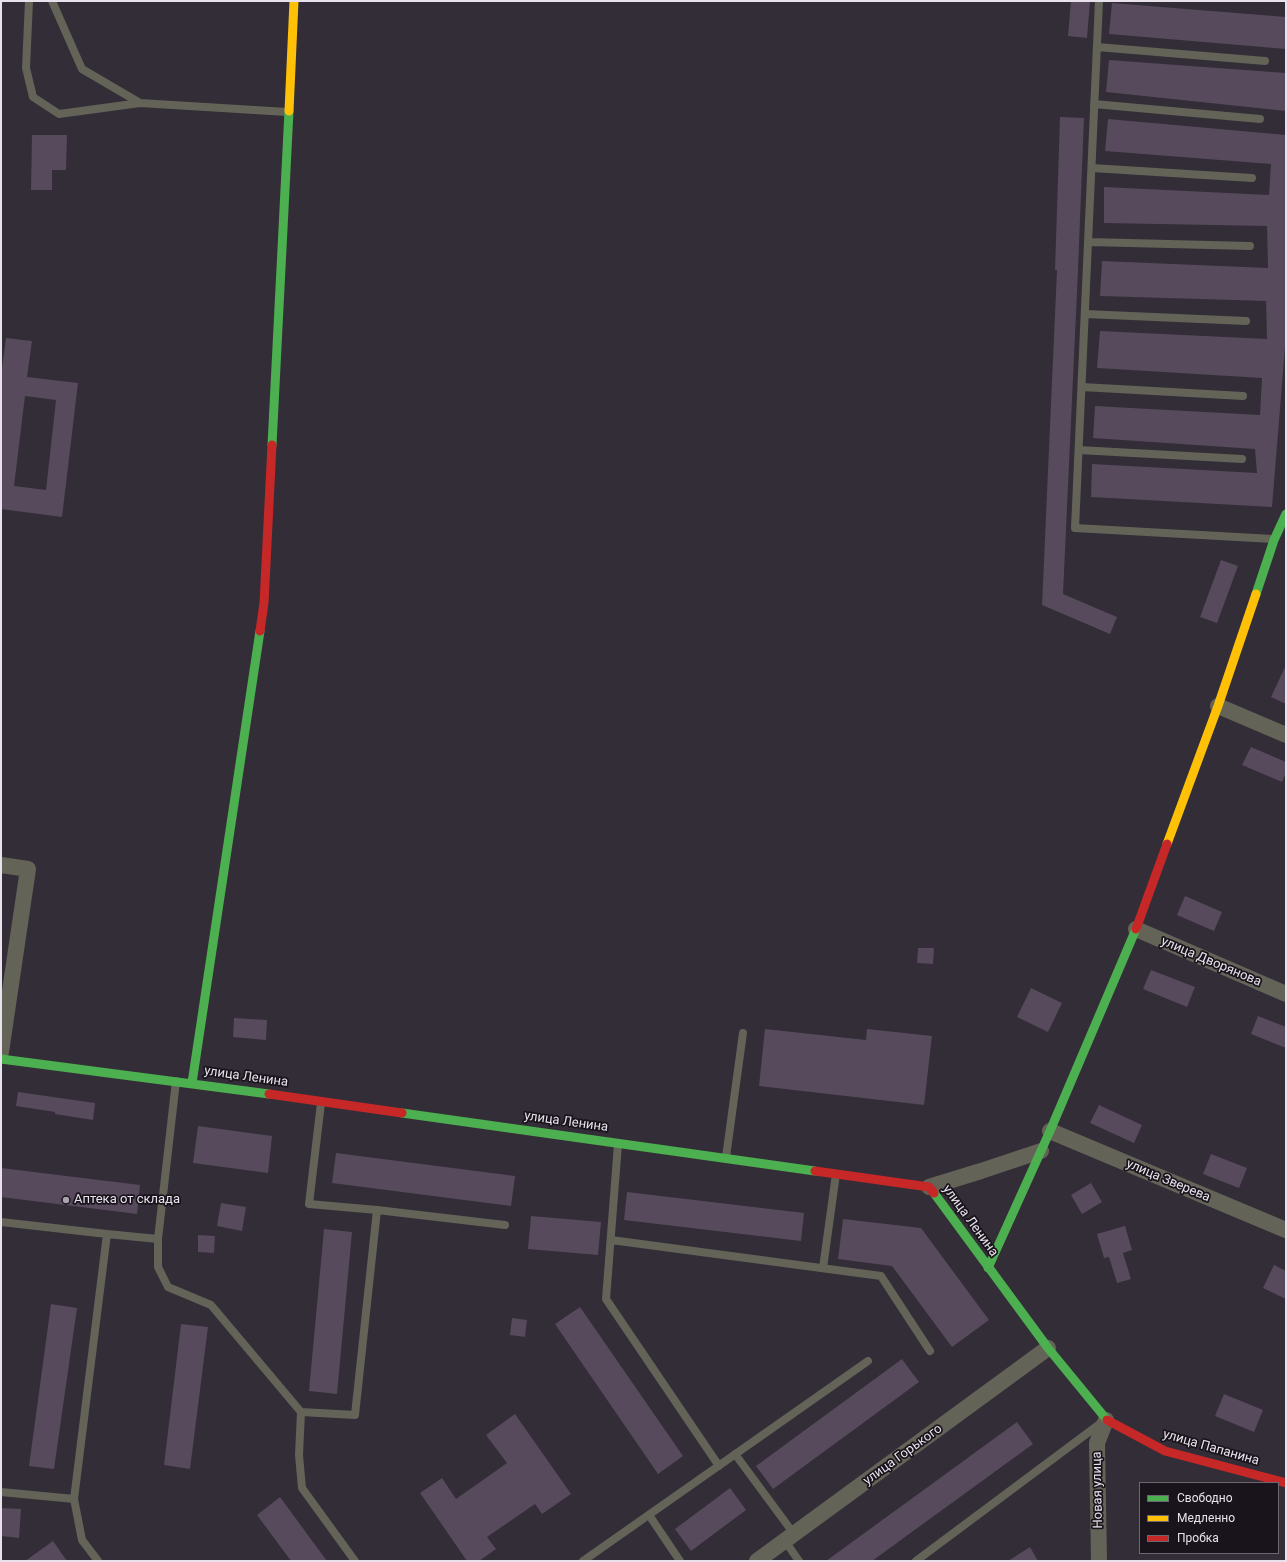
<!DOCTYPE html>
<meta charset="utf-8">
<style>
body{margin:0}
#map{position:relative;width:1287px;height:1562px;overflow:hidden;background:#332d37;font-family:Roboto,sans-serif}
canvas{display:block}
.frame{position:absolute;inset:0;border:2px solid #e9e2ed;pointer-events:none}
.legend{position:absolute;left:1139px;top:1482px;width:140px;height:72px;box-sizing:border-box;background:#19141c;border:1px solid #6c6670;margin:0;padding:5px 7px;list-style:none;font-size:12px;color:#e9e2ed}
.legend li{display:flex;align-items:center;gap:8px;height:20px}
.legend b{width:20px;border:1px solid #6c6670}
</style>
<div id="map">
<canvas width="1287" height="1562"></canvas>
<div class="frame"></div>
<ul class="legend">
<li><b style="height:5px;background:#4caf50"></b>Свободно</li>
<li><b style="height:5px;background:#ffc107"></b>Медленно</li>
<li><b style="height:5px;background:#c62828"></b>Пробка</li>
</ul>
</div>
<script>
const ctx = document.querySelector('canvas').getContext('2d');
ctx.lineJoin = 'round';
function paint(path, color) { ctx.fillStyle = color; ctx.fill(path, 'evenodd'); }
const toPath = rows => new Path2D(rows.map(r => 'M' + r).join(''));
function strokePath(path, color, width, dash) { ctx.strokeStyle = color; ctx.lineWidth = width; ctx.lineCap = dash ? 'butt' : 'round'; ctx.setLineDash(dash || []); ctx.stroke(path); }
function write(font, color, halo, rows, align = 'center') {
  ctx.font = font + ' Roboto,sans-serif'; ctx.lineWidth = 3.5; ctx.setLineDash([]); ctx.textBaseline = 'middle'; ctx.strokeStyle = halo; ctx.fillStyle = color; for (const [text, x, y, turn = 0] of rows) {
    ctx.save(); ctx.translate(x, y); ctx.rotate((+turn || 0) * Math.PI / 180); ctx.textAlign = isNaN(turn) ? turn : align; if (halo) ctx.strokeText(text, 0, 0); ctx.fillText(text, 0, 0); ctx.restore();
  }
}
paint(toPath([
 [1071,1,1090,1,1087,38,1068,36],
 [1112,3,1286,17,1286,49,1109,34],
 [1109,60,1286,73,1286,111,1106,92],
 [1060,117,1084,118,1078,270,1063,594,1117,617,1110,634,1042,605,1057,270,1055,270],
 [1108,119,1286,135,1286,335,1272,507,1091,497,1092,464,1257,473,1255,449,1093,438,1095,406,1260,415,1262,378,1097,368,1100,331,1267,339,1266,301,1100,296,1102,261,1268,268,1267,226,1104,223,1104,187,1269,195,1271,164,1105,151],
 [32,135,67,135,66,170,52,170,52,190,31,190],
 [6,338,32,341,27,377,78,383,62,517,1,509,1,376],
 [25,396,56,400,46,490,14,486],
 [1221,560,1238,566,1217,623,1200,617],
 [1286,665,1286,704,1271,697],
 [1251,747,1286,762,1286,773,1282,782,1242,765],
 [1185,896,1222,912,1214,931,1177,915],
 [918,948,934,948,933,964,917,963],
 [1151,970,1195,987,1187,1007,1143,989],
 [1031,988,1062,1003,1048,1032,1017,1017],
 [1258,1016,1286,1027,1286,1048,1251,1034],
 [234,1018,267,1020,266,1040,233,1037],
 [765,1029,866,1040,867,1029,932,1036,924,1105,759,1086],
 [18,1092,95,1103,93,1120,55,1114,55,1112,16,1106],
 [1099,1105,1142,1125,1134,1143,1090,1123],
 [198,1126,272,1136,268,1173,193,1163],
 [336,1153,515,1176,511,1206,332,1183],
 [1211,1154,1247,1168,1239,1188,1203,1174],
 [1,1168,140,1185,137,1214,1,1197],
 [1091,1183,1102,1202,1082,1214,1071,1195],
 [627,1192,804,1213,801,1241,624,1220],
 [221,1203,246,1207,242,1231,217,1226],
 [531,1216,601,1222,598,1255,528,1249],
 [843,1219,921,1228,989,1320,952,1347,892,1266,838,1259],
 [1125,1226,1132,1250,1123,1253,1131,1279,1117,1283,1109,1257,1104,1258,1097,1234],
 [324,1229,352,1232,337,1394,309,1391],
 [198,1235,215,1236,214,1253,198,1252],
 [1274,1265,1286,1271,1286,1299,1263,1288],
 [51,1304,77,1308,54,1469,29,1466],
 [580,1307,683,1456,658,1474,555,1324],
 [512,1318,527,1320,525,1337,510,1335],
 [181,1324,208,1327,190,1469,164,1465],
 [902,1359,919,1382,773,1489,756,1466],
 [1224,1394,1263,1410,1254,1432,1215,1416],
 [515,1414,571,1494,542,1514,535,1504,487,1537,496,1549,479,1561,467,1561,420,1493,442,1478,456,1499,507,1463,486,1435],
 [1017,1422,1033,1444,872,1561,826,1561],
 [730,1488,746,1510,691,1551,675,1529],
 [280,1497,327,1561,291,1561,257,1515],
 [1,1508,21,1509,19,1538,1,1536],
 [53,1541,67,1561,25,1561],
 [1030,1547,1038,1561,1008,1561]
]), '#564a5c');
strokePath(toPath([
 [29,1,26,68,33,97,59,114,140,103],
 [52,1,82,69,140,103,287,112],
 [1099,1,1075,528,1273,539],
 [1097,47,1265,61],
 [1094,104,1260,119],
 [1092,168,1252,178],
 [1088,242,1250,246],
 [1085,314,1246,321],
 [1082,387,1243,396],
 [1079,450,1242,459],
 [321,1103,309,1204,377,1210],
 [618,1144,606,1299,719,1466],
 [726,1157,743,1033],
 [1,1222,107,1234],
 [158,1239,176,1081],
 [611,1240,881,1276,930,1351],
 [823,1268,836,1174],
 [301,1412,355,1415,377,1210,505,1225],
 [735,1454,794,1534],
 [1,1492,74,1499,82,1540,98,1561],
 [74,1499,107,1234,158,1239,158,1267,168,1287,211,1305,301,1412,299,1455,302,1488,355,1561],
 [649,1515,680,1561],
 [785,1541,799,1561],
 [583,1561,868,1361],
 [916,1561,1101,1423]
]), '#636358', 8);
strokePath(toPath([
 [1218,706,1286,735],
 [1,865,28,869,1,1052],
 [1136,929,1286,994],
 [1050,1131,1286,1230],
 [929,1187,981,1171,1041,1151],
 [757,1561,1048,1348],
 [1099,1561,1097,1443,1106,1420]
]), '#636358', 16);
strokePath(toPath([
 [272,445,289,111],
 [1256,594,1274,540,1286,514],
 [1,1059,269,1094],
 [192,1083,260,631],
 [402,1113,815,1171],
 [934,1193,1048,1348,1107,1420],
 [988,1268,1050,1131,1136,929]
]), '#4caf50', 9);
strokePath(toPath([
 [289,111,294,1],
 [1167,844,1218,706,1256,594]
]), '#ffc107', 9);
strokePath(toPath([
 [260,631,264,603,272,445],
 [1136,929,1167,844],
 [269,1094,402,1113],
 [815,1171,929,1187,934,1193],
 [1107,1420,1165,1451,1286,1483]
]), '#c62828', 9);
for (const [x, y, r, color] of [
 [66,1200,4,"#a9a3ad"]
]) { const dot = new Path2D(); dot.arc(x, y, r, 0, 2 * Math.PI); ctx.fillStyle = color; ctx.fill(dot); strokePath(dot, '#19141c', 1.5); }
write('13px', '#e9e2ed', '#19141c', [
 ["улица Дворянова",1211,962,23],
 ["улица Ленина",246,1077,8],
 ["улица Ленина",566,1122,8],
 ["улица Зверева",1168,1181,23],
 ["улица Ленина",970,1221,54],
 ["улица Папанина",1211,1448,16],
 ["улица Горького",903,1455,-36],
 ["Новая улица",1098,1490,-91]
]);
write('13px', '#e9e2ed', '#19141c', [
 ["Аптека от склада",74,1200]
], 'left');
</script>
